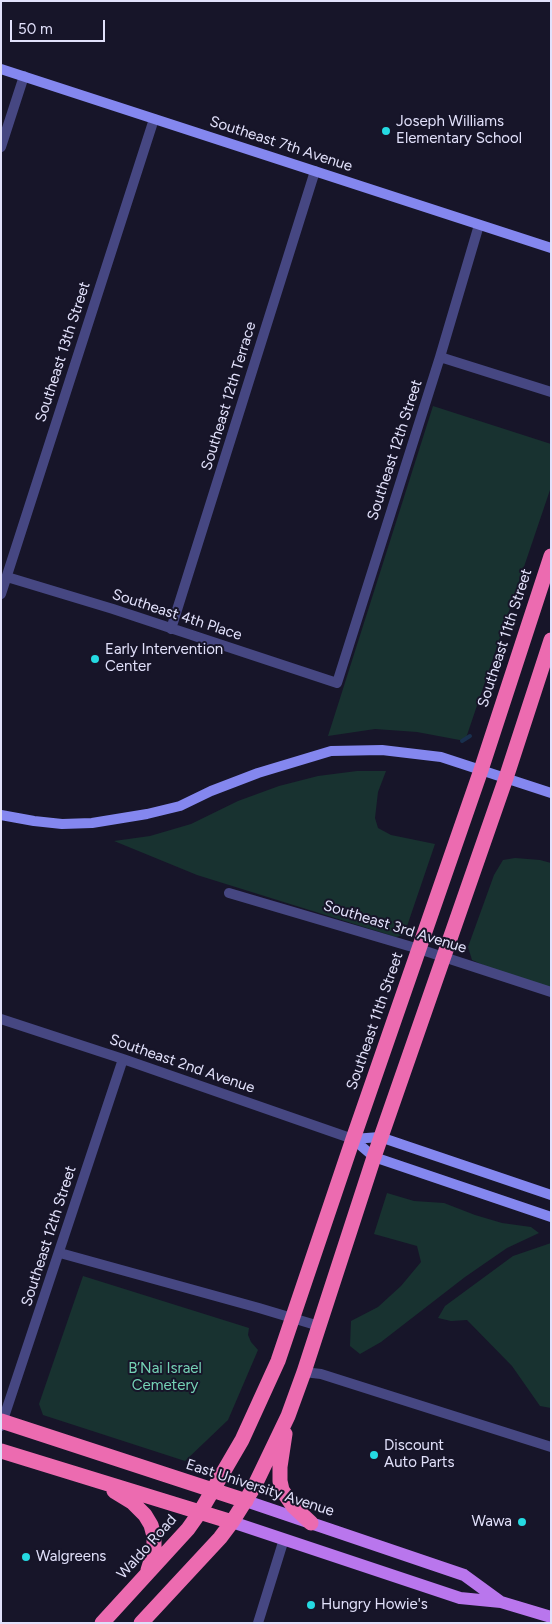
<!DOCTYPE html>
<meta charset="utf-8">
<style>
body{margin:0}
#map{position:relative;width:552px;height:1624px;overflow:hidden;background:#171529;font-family:Figtree,sans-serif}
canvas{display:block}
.frame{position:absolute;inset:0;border:2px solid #e2e1fb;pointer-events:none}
.scale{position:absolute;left:10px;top:20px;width:95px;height:22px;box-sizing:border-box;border:2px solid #e2e1fb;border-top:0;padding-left:6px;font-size:15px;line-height:18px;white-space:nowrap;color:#e2e1fb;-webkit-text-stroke:4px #171529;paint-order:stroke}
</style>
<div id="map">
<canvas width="552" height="1624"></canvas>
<div class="frame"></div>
<div class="scale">50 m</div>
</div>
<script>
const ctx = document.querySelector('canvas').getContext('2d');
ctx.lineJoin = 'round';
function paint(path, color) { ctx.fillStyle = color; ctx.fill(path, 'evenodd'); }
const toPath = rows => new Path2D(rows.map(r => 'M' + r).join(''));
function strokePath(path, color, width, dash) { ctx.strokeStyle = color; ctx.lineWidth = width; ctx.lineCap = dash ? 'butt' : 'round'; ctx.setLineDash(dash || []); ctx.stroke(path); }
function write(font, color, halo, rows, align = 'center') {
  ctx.font = font + ' Figtree,sans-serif'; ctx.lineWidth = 4; ctx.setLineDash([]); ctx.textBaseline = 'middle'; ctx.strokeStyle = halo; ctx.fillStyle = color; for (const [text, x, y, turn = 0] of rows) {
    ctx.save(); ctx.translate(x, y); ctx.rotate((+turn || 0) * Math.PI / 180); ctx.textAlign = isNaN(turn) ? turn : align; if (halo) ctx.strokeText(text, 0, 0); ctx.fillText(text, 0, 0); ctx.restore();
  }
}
paint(toPath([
 [433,406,551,444,551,487,465,741,417,732,375,729,328,736],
 [357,771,386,771,378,792,375,818,378,828,391,835,435,844,404,935,396,937,197,875,114,841,150,836,191,824,238,801,279,786,318,776],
 [515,858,540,860,551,863,551,988,492,969,472,960,468,947,494,875,503,860],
 [387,1193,414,1201,444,1203,475,1215,502,1223,531,1227,539,1233,507,1248,465,1277,381,1342,360,1354,350,1346,351,1321,378,1307,401,1286,421,1262,417,1246,374,1234],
 [551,1243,551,1408,540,1406,512,1366,467,1320,451,1321,438,1318,445,1306,513,1256],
 [83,1276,249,1328,248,1335,251,1342,258,1350,228,1420,185,1461,43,1415,39,1404]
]), '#183230');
strokePath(toPath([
 [462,741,470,736]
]), '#19304e', 4);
strokePath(toPath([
 [1,147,24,76],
 [440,357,551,392],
 [7,577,113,609,337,683,440,357,479,225],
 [1,594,154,119],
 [171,629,315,171],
 [229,893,419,949,551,992],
 [1,1019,123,1059,353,1139],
 [60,1253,259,1308,319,1326],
 [304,1372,321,1374,551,1447],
 [1,1426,123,1059],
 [258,1623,284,1539]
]), '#464782', 10);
strokePath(toPath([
 [1,69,551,248],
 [1,815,34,821,62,824,92,823,147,814,180,806,211,791,258,773,331,751,382,750,441,757,551,793],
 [353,1139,374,1157,551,1217],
 [353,1139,380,1137,551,1195]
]), '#8487ef', 10);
strokePath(toPath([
 [246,1501,464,1575,501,1602],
 [232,1522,460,1598,501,1602,551,1617]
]), '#b976ed', 12);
strokePath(toPath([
 [1,1421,246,1501],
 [285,1434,280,1467,280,1481,282,1490,293,1506,311,1523],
 [1,1451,232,1522],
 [114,1491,132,1502,145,1515,151,1525,154,1536,154,1551,148,1570],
 [102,1623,188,1529,200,1512,242,1440,278,1361,353,1139,481,770,551,556],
 [141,1623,220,1538,232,1522,254,1487,288,1416,304,1372,374,1157,506,778,551,640]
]), '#ec6bb0', 15);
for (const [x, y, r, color] of [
 [386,131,5,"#25dae2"],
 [95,659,5,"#25dae2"],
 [374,1455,5,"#25dae2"],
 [522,1522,5,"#25dae2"],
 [26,1557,5,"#25dae2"],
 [311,1605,5,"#25dae2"]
]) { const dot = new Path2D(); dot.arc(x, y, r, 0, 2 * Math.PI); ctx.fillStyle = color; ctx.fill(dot); strokePath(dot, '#171529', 2); }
write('15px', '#e2e1fb', '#171529', [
 ["Joseph Williams",396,122],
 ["Elementary School",396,139],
 ["Early Intervention",105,650],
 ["Center",105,667],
 ["Discount",384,1446],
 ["Auto Parts",384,1463],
 ["Wawa",512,1522,"right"],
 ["Walgreens",36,1557],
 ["Hungry Howie's",321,1605]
], 'left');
write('15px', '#e2e1fb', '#171529', [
 ["Southeast 7th Avenue",281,144,18],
 ["Southeast 13th Street",63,352,-72],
 ["Southeast 12th Terrace",229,396,-73],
 ["Southeast 12th Street",395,450,-72],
 ["Southeast 4th Place",177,615,18],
 ["Southeast 11th Street",505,638,-72],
 ["Southeast 3rd Avenue",395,927,17],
 ["Southeast 11th Street",375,1021,-71],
 ["Southeast 2nd Avenue",182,1064,19],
 ["Southeast 12th Street",49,1236,-72],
 ["East University Avenue",260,1488,18],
 ["Waldo Road",147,1547,-48]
]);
write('15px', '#75d3b6', '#171529', [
 ["B’Nai Israel",165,1369],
 ["Cemetery",165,1386]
]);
</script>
